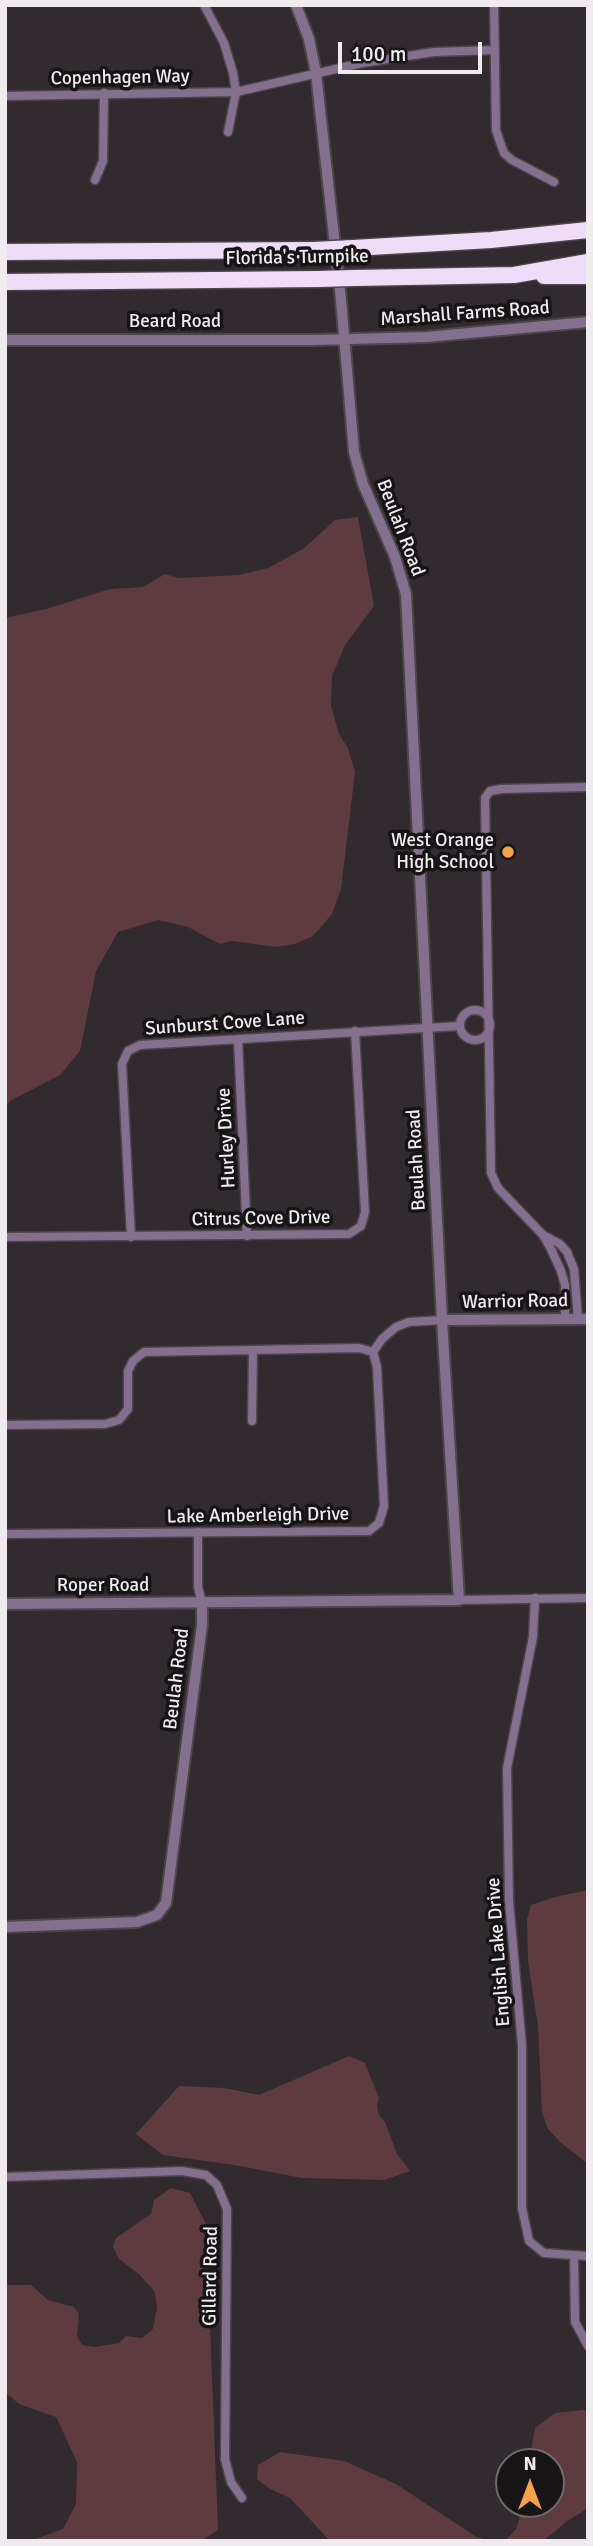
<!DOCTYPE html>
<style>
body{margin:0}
#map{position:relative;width:593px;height:2546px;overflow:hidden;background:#312a2f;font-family:Signika,sans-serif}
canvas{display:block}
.frame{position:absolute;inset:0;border:7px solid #efebee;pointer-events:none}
.north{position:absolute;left:495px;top:2448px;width:70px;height:70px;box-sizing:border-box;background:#171416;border:2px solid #6d6a6c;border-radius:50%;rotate:0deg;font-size:19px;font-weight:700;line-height:28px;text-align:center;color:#efebee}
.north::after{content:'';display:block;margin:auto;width:24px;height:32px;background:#f7a148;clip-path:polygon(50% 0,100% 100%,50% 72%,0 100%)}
.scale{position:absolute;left:338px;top:42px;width:144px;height:32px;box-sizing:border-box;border:4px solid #efebee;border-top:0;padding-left:9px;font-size:21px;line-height:24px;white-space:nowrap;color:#efebee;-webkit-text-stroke:5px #171416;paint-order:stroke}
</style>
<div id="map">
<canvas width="593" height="2546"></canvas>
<div class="frame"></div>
<div class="north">N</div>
<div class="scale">100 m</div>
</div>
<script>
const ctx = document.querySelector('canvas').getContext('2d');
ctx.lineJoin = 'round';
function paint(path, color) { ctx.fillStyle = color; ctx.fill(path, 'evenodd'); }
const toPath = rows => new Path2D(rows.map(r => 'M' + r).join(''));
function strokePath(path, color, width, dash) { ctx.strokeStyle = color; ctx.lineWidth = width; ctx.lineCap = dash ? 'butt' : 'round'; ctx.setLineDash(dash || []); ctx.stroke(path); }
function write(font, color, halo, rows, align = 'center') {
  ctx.font = font + ' Signika,sans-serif'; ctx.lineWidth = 7; ctx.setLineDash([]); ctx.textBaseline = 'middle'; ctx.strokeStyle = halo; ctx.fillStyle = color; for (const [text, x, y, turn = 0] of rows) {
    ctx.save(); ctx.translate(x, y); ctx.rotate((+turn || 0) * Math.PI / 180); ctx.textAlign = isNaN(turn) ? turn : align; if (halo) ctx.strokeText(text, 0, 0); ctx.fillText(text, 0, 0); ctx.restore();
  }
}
paint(toPath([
 [358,517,374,606,345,645,332,676,331,706,339,734,348,748,355,772,341,889,332,914,313,936,295,944,276,947,232,941,220,944,188,927,158,920,118,932,96,971,80,1051,60,1075,10,1101,5,1107,5,618,46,609,110,589,143,587,165,574,178,578,239,575,268,568,303,549,335,520],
 [588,1890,588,2164,560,2142,548,2129,542,2112,538,2026,528,1961,527,1920,531,1905,555,1897],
 [349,2056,365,2063,379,2098,377,2105,379,2115,385,2122,397,2154,410,2171,384,2180,302,2178,234,2165,163,2155,136,2134,179,2086,224,2088,259,2095],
 [171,2188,190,2193,206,2224,218,2530,201,2541,30,2541,63,2529,76,2504,77,2462,56,2417,19,2404,5,2392,5,2285,31,2285,48,2300,74,2307,79,2314,77,2336,82,2345,94,2347,119,2343,126,2336,142,2338,153,2329,157,2308,155,2292,140,2275,119,2259,113,2247,116,2238,151,2214,154,2200],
 [584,2410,588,2412,588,2508,566,2522,543,2541,505,2541,516,2529,524,2504,551,2504,551,2462,529,2462,535,2428,555,2413],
 [280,2452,344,2461,396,2484,475,2536,489,2541,330,2541,290,2498,270,2489,257,2479,258,2465]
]), '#5e3b41');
const minor = toPath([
 [204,5,224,43,233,73,236,92,228,132],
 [494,5,496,130,500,142,504,153,512,160,554,182],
 [5,96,236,92,362,63,434,52,495,50],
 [95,180,103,161,104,93],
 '460 1025a15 15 0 1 1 30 0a15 15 0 1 1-30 0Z',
 [238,1039,247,1236],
 [543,1235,560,1244,567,1252,574,1269,578,1319],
 [5,1237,349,1234,361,1226,365,1212,355,1031],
 [131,1237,122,1064,128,1051,140,1045,459,1026],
 [565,1319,565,1285,561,1271,551,1249,543,1235,498,1188,491,1173,485,798,490,791,501,789,588,787],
 [373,1352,382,1339,396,1327,409,1322,442,1320],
 [252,1421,253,1350],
 [5,1425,105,1424,119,1420,128,1409,128,1371,133,1361,144,1352,359,1348,373,1352,377,1367,384,1506,379,1523,369,1531,5,1534],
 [198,1532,198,1587,202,1603],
 [535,1598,533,1637,507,1768,509,1901,522,2045,522,2208,529,2241,544,2253,588,2256],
 [459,1600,588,1598],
 [5,2177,182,2171,206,2175,217,2185,227,2209,225,2459,231,2482,242,2498],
 [574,2256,575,2322,588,2346]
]);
const tertiary = toPath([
 [5,340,314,340,426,337,588,322],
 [442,1320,588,1319],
 [5,1604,459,1600,442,1320,406,594,395,557,363,484,354,452,341,300,316,73,309,39,296,5],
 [5,1927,137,1922,157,1915,166,1903,202,1625,202,1603]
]);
const motorway = toPath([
 [353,248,491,240,588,230],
 [5,252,314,250],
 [544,276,588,276],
 [354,278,514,275,588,262],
 [5,282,319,279]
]);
strokePath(minor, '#4c454a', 11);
strokePath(tertiary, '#4c454a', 14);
strokePath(motorway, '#4c454a', 19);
strokePath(minor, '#84708e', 8);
strokePath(tertiary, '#84708e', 10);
strokePath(motorway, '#efdcf9', 16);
const motorwayBridge = toPath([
 [314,250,353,248],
 [319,279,354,278]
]);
strokePath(motorwayBridge, '#4c454a', 19, []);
strokePath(motorwayBridge, '#efdcf9', 16);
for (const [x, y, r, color] of [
 [508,852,7,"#f7a148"]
]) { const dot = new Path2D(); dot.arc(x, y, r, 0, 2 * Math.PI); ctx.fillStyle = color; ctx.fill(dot); strokePath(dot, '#171416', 2.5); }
write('19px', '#efebee', '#171416', [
 ["Copenhagen Way",120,78,-1],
 ["Florida's Turnpike",297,258,-1],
 ["Marshall Farms Road",465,314,-4],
 ["Beard Road",175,322],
 ["Beulah Road",400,528,69],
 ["Sunburst Cove Lane",225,1024,-4],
 ["Hurley Drive",227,1138,-93],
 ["Beulah Road",417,1160,-93],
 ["Citrus Cove Drive",261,1219,-1],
 ["Warrior Road",515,1302,-1],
 ["Lake Amberleigh Drive",258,1516,-1],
 ["Roper Road",103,1586],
 ["Beulah Road",177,1679,-83],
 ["English Lake Drive",499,1952,-94],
 ["Gillard Road",211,2276,-89]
]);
write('19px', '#efebee', '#171416', [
 ["West Orange",494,841],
 ["High School",494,863]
], 'right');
</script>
